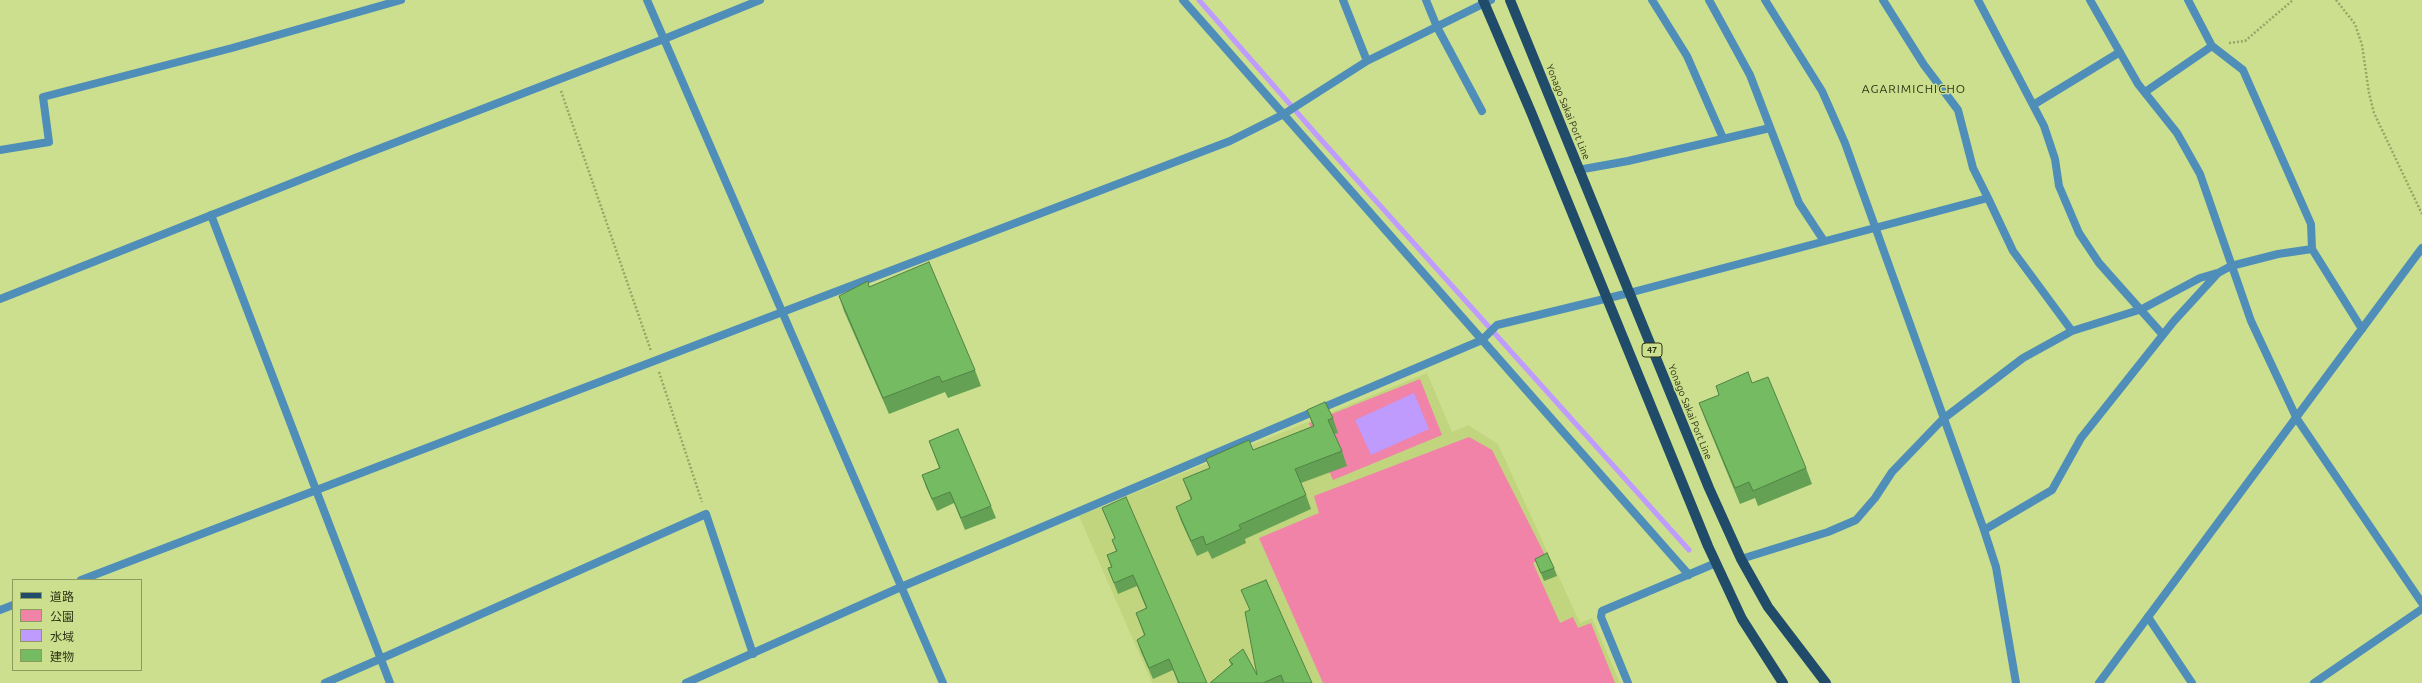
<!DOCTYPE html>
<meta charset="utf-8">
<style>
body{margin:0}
#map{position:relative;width:2422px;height:683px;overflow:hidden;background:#ccdf8f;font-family:Ubuntu,"Noto Sans JP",sans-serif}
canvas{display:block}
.legend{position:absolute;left:12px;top:579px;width:130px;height:92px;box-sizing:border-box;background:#ccdf8f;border:1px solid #8d9b5e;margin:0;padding:5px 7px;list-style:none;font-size:12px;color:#2e3414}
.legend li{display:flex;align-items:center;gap:8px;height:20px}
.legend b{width:20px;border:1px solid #8d9b5e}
</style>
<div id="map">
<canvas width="2422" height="683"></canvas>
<ul class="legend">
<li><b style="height:5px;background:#204c69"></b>道路</li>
<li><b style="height:11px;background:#f182a8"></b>公園</li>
<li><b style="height:11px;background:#be9bfd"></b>水域</li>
<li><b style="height:11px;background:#74bb62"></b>建物</li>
</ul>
</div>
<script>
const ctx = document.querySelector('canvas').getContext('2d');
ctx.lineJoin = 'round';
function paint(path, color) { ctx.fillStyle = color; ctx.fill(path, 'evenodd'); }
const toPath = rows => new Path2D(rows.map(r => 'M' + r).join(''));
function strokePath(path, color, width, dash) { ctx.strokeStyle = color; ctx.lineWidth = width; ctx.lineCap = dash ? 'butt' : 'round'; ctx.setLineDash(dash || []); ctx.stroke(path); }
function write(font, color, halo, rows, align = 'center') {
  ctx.font = font + ' Ubuntu,sans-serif'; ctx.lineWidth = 3; ctx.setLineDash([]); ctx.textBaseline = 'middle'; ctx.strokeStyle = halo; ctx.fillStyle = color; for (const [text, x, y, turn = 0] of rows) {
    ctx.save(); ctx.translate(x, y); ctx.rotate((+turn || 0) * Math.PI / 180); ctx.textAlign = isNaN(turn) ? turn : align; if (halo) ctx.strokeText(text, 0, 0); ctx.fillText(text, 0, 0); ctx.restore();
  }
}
paint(toPath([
 [1427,373,1452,432,1468,425,1498,444,1580,623,1592,618,1620,683,1152,683,1079,516]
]), '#c1d57e');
paint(toPath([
 [1420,379,1442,435,1333,480,1309,423],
 [1469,437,1492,450,1546,557,1533,563,1560,623,1573,617,1578,628,1591,623,1615,683,1323,683,1259,538,1319,513,1314,496]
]), '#f182a8');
paint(toPath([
 [1414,393,1429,429,1371,455,1355,420]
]), '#be9bfd');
strokePath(toPath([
 [1199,0,1315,133,1689,550]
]), '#be9bfd', 5);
strokePath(toPath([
 [2336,0,2355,24,2362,45,2369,93,2374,113,2422,214],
 [2229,43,2245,41,2293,0],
 [561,91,651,351],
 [659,372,702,502]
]), '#97a666', 2.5, [2, 2]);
strokePath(toPath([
 [1426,0,1437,27,1482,111],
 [1652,0,1687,56,1723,138],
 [1709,0,1750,75,1799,203,1824,241],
 [1765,0,1822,91,1845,143,1984,530],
 [1883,0,1924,65,1958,110,1973,168,1988,198],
 [1978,0,2033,105],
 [2090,0,2138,84,2177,133,2200,174,2251,321,2297,419],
 [2188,0,2212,46,2243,70,2311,224,2312,249],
 [664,39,760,0],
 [2120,52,2033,105,2044,126,2055,159,2059,186,2079,233,2099,263,2163,335],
 [2145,92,2212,46],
 [0,150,49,142,43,97,232,48,401,0],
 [1578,170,1628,161,1770,128],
 [211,215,316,490],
 [1629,293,1988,198,2013,251,2072,331,2142,309,2200,278,2217,273],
 [1741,559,1828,532,1856,520,1875,498,1892,472,1943,419,2023,358,2072,331],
 [380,659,706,514,753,654],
 [2016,683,1996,567,1984,530,2052,490,2081,438,2174,321,2218,273,2231,266,2278,254,2312,249,2362,329]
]), '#4f8eb8', 8);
strokePath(toPath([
 [1183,0,1689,575],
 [1343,0,1367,61],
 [0,299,355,158,664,39],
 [2297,419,2422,603],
 [316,490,390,683],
 [81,580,1230,141,1284,114,1367,61,1491,0],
 [0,610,13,605],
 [2148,617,2192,683],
 [325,683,380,659],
 [686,683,901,587,1482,340,1497,325,1629,293],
 [1628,683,1601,617,1602,611,1716,563],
 [2314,683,2422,609]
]), '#4f8eb8', 8);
strokePath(toPath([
 [647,0,943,683],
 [2099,683,2422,248]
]), '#4f8eb8', 8);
strokePath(toPath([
 [1483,0,1531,112,1708,546,1742,619,1783,683],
 [1510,0,1709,488,1741,559,1768,607,1826,683]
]), '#204c69', 10);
paint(toPath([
 [870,287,975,370,981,386,948,398,945,392,889,414,844,311,839,296],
 [1752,383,1806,468,1812,484,1758,506,1755,498,1740,504,1705,419,1699,403,1719,395,1716,386],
 [1307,410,1333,418,1338,433,1334,434,1342,451,1347,466,1301,483,1306,495,1311,509,1245,539,1246,543,1212,559,1208,551,1197,556,1181,521,1176,507,1191,500,1183,479,1210,468,1206,459,1253,450,1313,426],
 [929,441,991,506,996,518,965,530,954,503,937,511,926,487,922,475,939,468],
 [1102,508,1207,683,1178,683,1173,670,1153,679,1141,652,1137,640,1144,635,1136,613,1146,608,1137,586,1118,594,1108,568,1111,567,1107,555,1116,551,1112,540,1115,539],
 [1535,559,1554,568,1557,576,1544,581],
 [1241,590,1312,683,1210,683,1231,665,1229,660,1257,675,1250,610]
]), '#64a154');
const building = toPath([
 [929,262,975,370,942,382,939,376,883,398,839,296,868,281,869,287,929,262],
 [1748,372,1752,383,1768,377,1806,468,1753,491,1749,482,1735,488,1699,403,1719,395,1716,386,1748,372],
 [1325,402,1333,418,1328,420,1342,451,1295,469,1306,495,1239,525,1241,529,1206,545,1203,536,1191,541,1176,507,1192,499,1183,479,1210,468,1206,459,1249,440,1253,450,1314,426,1307,410,1325,402],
 [958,429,991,506,961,518,950,492,932,499,922,475,940,468,929,441,958,429],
 [1126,497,1207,683,1178,683,1179,683,1169,659,1149,668,1137,640,1145,635,1136,613,1147,608,1133,575,1114,583,1108,568,1112,567,1107,555,1117,551,1112,540,1115,538,1102,508,1126,497],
 [1547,553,1554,568,1541,573,1535,559,1547,553],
 [1266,580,1312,683,1284,683,1281,675,1263,683,1210,683,1233,664,1229,660,1243,649,1257,675,1245,612,1250,610,1241,590,1266,580]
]);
paint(building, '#74bb62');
strokePath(building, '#518345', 1);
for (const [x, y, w] of [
 [1652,350,20]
]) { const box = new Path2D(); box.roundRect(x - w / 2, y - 7, w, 14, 3); ctx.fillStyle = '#ccdf8f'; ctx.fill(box); strokePath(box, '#2e3414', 1); }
write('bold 9px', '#2e3414', null, [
 ["47",1652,350]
]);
write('10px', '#2e3414', '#ccdf8f', [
 ["Yonago Sakai Port Line",1568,112,68],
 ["Yonago Sakai Port Line",1690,412,68]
]);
ctx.letterSpacing = '1px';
write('12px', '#2e3414', '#ccdf8f', [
 ["AGARIMICHICHO",1914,89]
]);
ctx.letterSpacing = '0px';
</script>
